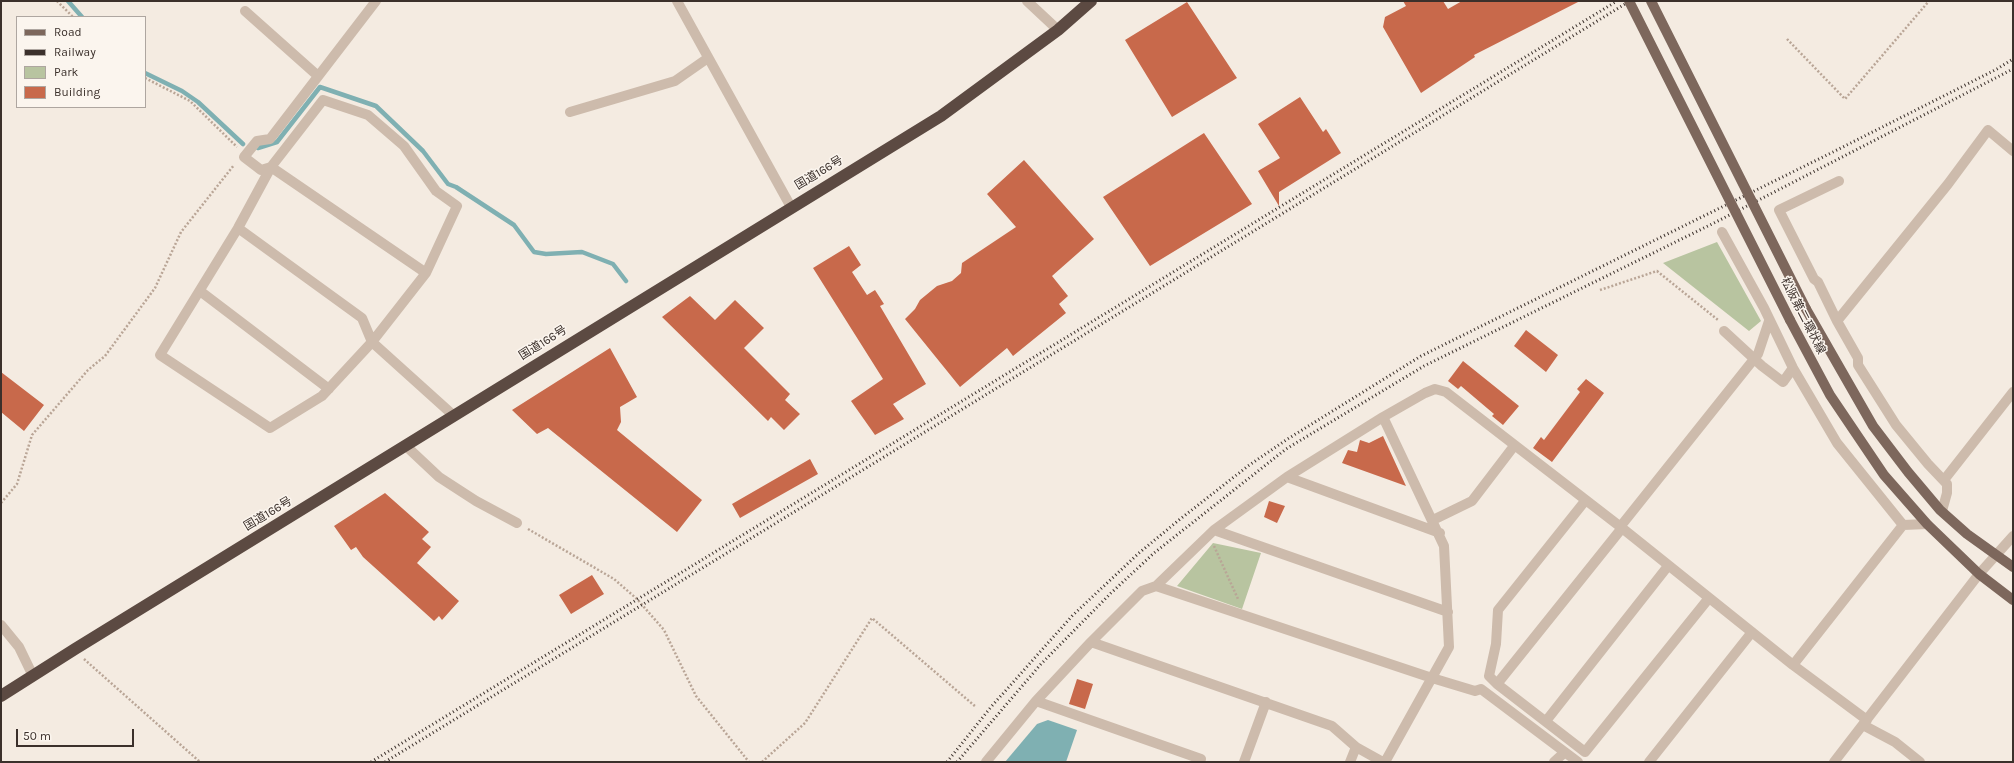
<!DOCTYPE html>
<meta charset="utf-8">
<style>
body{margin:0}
#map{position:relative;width:2014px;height:763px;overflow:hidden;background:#f4ebe1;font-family:Karla,sans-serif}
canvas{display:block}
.frame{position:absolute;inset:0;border:2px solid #3b302b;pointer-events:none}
.legend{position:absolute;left:16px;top:16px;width:130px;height:92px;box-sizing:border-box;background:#fbf5ee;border:1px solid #aea6a0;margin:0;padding:5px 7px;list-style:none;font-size:12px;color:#3b302b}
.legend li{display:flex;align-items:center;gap:8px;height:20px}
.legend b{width:20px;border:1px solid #aea6a0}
.scale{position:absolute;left:16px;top:729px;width:118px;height:18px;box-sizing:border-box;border:2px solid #3b302b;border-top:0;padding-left:5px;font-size:12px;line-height:14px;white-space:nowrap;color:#3b302b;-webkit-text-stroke:3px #fbf5ee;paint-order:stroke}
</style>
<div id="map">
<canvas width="2014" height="763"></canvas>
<div class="frame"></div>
<ul class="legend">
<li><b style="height:5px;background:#7d675c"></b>Road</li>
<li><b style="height:5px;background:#3b302b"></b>Railway</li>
<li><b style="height:11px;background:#b8c4a0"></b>Park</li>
<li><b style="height:11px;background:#c8694b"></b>Building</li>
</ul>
<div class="scale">50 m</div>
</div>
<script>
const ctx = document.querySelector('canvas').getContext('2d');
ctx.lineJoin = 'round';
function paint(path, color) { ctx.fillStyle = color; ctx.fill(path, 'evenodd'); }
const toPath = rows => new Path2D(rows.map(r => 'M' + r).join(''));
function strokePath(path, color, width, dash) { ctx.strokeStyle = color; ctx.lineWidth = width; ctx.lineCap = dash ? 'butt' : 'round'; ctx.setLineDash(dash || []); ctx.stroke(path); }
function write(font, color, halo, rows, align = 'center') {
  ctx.font = font + ' Karla,"Noto Sans JP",sans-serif'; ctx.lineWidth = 3; ctx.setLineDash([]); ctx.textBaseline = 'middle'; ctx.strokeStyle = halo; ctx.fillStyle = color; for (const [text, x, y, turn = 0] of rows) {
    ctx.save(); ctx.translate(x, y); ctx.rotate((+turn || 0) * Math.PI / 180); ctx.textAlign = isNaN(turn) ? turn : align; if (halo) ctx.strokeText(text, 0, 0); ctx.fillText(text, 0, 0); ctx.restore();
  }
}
paint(toPath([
 [1717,242,1761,321,1749,331,1663,263],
 [1213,543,1261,553,1242,609,1177,586]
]), '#b8c4a0');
paint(toPath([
 [1048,720,1077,730,1066,762,1005,762,1037,724]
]), '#7fb0b2');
strokePath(toPath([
 [68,1,82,17],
 [145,73,182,91,198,102,243,144],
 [258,148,277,142,320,87,376,106,423,151,448,184,456,187,514,225,534,252,546,254,582,252,613,264,626,281]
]), '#7fb0b2', 4.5);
paint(toPath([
 [1403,1,1443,1,1448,9,1462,1,1580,1,1474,55,1475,57,1421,93,1383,27,1385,17,1406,6],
 [1187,2,1237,78,1172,117,1125,40],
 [1300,97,1323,132,1326,129,1341,153,1279,192,1279,206,1258,171,1280,158,1258,124],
 [1204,133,1252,204,1150,266,1103,197],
 [1024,160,1094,239,1052,276,1068,296,1059,304,1066,313,1013,356,1007,348,960,387,905,319,915,309,920,300,937,286,952,281,961,273,962,263,1016,227,987,194],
 [849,246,861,265,852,272,867,295,875,290,884,304,880,306,926,384,893,404,904,419,875,435,851,401,883,379,813,268],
 [690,296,715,320,735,300,764,328,744,348,790,394,785,400,800,414,784,430,771,417,768,421,662,317],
 [1526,330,1558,355,1546,372,1514,346],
 [610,348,637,397,620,407,621,422,617,430,702,500,677,532,548,428,537,434,512,410],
 [1463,361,1519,406,1503,425,1492,416,1494,414,1461,386,1458,389,1448,381],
 [1,372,44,405,24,431,1,412],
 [1586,379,1604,393,1552,462,1533,448,1541,437,1544,440,1580,392,1577,389],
 [1383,436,1406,486,1342,463,1348,450,1357,452,1360,440,1369,443],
 [810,459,818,474,740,518,732,504],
 [385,493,429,532,422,539,431,547,417,563,459,601,442,620,439,616,434,621,363,557,356,547,351,550,334,526],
 [1269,501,1285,506,1277,523,1264,517],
 [592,575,604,594,571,614,559,595],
 [1077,679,1093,684,1085,709,1069,704]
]), '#c8694b');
strokePath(toPath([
 [57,1,73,17],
 [1787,39,1845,99,1929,1],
 [145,78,190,101,237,147],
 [1600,290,1657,271,1718,320],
 [1,503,17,484,32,435,88,370,105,356,155,288,181,232,234,165],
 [528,529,614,579,637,599,664,630,696,696,749,762],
 [1214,546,1238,599],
 [84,659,200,762],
 [762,762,805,723,872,618,976,707]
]), '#b9a596', 2.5, [2, 2]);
strokePath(toPath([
 [677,1,791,207],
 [1027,1,1058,30],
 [245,11,318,76],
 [323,100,368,115,404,146,436,191,457,206,426,273,372,342,322,396,270,428,160,355,238,228,271,167,323,100],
 [570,112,675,81,708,58],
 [271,167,261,170,244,157,257,141,270,139,376,1],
 [271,167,426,273],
 [1839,181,1779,210,1814,279,1818,282,1837,321,1858,358,1858,365,1896,425,1928,464,1947,484,1947,493,1942,511],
 [238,228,362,318,372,342,453,415],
 [1722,232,1764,308,1793,368,1837,443,1903,525,1927,524],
 [200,291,329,389],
 [1837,321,1948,184,1988,130,2013,151],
 [1724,331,1762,366,1783,382,1793,368],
 [1383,417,1444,546,1449,647,1385,762],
 [406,446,439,477,476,501,517,523],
 [1287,477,1440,533],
 [1944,480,2013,392],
 [1585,501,1498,610,1496,644,1489,676,1497,684,1585,752,1709,598],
 [1433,520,1472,501,1514,446],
 [1620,527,1758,354,1769,321],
 [1214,530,1448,612],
 [1156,586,1432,678,1475,691,1481,689,1578,762],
 [1,625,19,647,33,676],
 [1091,642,1332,726,1356,747,1383,762],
 [1793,665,1903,525],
 [1497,684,1622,528],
 [1036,701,1201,759,1200,762],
 [1546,721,1668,566],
 [1863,725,1895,742,1920,762],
 [986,762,1036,701,1091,642,1142,591,1156,586,1214,530,1287,477,1383,417,1425,393,1435,389,1446,392,1622,528,1793,665,1867,720],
 [1244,762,1266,702],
 [1350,762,1356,747],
 [1554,762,1565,752],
 [1649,762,1752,632],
 [1834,762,1979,574,2013,536]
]), '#cdbbac', 10);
strokePath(toPath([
 [1806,309,1873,426,1908,472,1940,510,1967,534,2013,567],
 [1790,320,1830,395,1884,475,1927,524,1979,574,2013,600]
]), '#7d675c', 10);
strokePath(toPath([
 [1,696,75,649,941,116,1058,30,1091,1]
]), '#5c4a42', 12);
strokePath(toPath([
 [371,762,1617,1],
 [385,762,1630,1],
 [947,762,991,707,1072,616,1139,553,1179,520,1248,466,1286,440,1421,356,1833,152,1997,69,2013,59],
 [957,762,1041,664,1111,593,1154,553,1286,449,1424,366,1716,222,2013,69]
]), '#3b302b', 3, [1, 3]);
strokePath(toPath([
 [1629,1,1790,320],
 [1651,1,1806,309]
]), '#7d675c', 10);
write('12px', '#3b302b', '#fbf5ee', [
 ["国道166号",819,173,-31],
 ["松阪第二環状線",1803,316,63],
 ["国道166号",543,343,-32],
 ["国道166号",268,514,-31]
]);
</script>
